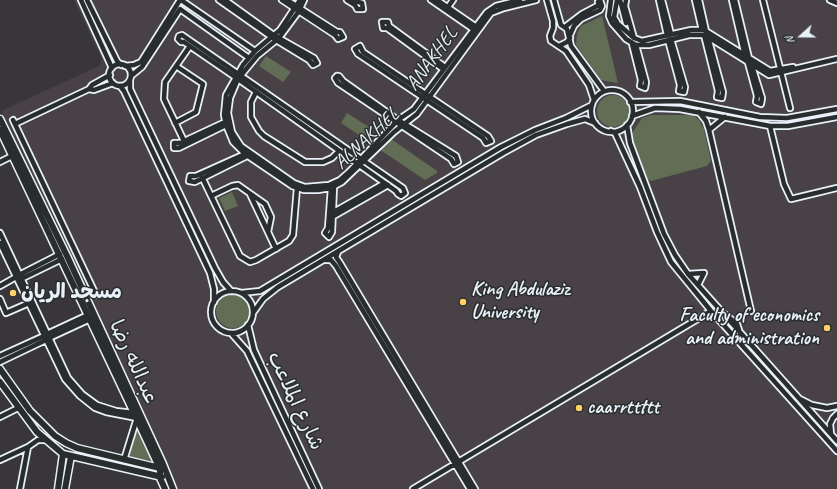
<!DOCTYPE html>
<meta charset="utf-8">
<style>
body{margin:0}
#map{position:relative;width:837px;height:489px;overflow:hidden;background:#383639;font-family:Caveat,sans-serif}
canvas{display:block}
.north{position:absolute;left:781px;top:16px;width:40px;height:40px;-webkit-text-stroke:3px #2a2d2e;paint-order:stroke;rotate:249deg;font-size:11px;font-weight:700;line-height:16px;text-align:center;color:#e8f1f8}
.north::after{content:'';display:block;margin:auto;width:14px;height:18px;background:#e8f1f8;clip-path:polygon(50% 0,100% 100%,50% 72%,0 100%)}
</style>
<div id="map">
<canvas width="837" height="489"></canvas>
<div class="north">N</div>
</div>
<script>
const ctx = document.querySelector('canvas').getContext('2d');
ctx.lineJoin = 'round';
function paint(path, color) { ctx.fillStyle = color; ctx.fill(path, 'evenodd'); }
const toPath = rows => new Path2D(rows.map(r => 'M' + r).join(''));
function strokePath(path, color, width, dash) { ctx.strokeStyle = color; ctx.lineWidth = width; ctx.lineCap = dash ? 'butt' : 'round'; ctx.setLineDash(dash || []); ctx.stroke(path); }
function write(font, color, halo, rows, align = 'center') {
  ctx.font = font + ' Caveat,"Playpen Sans Arabic",sans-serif'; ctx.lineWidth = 3; ctx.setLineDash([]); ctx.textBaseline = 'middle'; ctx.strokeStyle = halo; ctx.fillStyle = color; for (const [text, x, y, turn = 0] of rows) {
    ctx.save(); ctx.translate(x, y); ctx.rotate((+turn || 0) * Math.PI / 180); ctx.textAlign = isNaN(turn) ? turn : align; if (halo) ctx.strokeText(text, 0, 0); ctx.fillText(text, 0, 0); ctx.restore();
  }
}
paint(toPath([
 [74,0,837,0,837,489,178,489,2,114,3,110,99,66,102,59]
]), '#484146');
paint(toPath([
 [602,16,618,83,601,80,576,45,577,34,581,26],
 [266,56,291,72,283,82,259,66],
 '597 111a16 16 0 1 1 32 0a16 16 0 1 1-32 0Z',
 [347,113,372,129,365,139,341,123],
 [651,115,693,115,699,120,704,129,711,161,707,166,651,181,648,180,631,135,642,118],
 [391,139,437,171,437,173,425,180,379,149],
 [232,192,238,206,225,211,219,198],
 '216 311a17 17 0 1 1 34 0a17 17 0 1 1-34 0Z',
 [137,426,153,459,152,461,129,457]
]), '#616d55');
const street = toPath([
 [81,0,112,68],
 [87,0,117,61,121,65],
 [181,0,255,51],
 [219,0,273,38,309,60,313,65,317,63,314,58,275,36,225,0],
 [282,0,335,35,338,39,343,37,340,32,337,32,287,0],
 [300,0,280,30,255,51,243,65,226,95,224,115,226,125,233,142,245,154,292,186,304,190,318,190,331,188,342,182,394,132,417,114,491,13,504,8,536,0],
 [304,0,299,11,279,38,257,56,238,79,230,98,228,113,232,132,241,146,294,183,305,187,329,185,340,180,349,172,398,120,414,109,487,12,496,6,520,0],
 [347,0,355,5,357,9,363,9,362,3,352,0],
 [431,0,473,29],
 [437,0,475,26],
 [547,0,553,21,553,28,550,36,551,41,566,51,589,85,594,100],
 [554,0,561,25,567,29,571,46,604,91],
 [611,0,609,16,612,23,626,39,636,45,649,45,689,35,705,35,769,75,837,59],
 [617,0,614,17,618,24,634,38,642,41,691,30,704,30,770,71,793,67],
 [620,0,626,23],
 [626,0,625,6,634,38],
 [659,0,667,35],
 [662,0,671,34],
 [695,0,702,30],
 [699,0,706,31],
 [732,0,745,56],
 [735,0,749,58],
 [763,0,790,108],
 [830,0,837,3],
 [448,7,453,0],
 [565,27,582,14,599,5,598,2],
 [570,35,574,26,581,19,600,10,602,6,600,0],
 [704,35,718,91,717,97,722,98,723,92,708,37],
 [668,40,680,85,679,91,684,92,685,87,671,39],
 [632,44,641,80,640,86,645,88,646,82,636,45],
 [360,46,363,52,488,136,491,141,486,143,483,138,358,54,355,49,360,46],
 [559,46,567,42,570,38],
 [748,63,757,96,756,102,761,104,762,98,752,66],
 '109 75a11 11 0 1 1 22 0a11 11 0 1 1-22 0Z',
 [125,66,134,65,141,62,180,0],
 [443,69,387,28,383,28,382,22,388,22,389,26,445,67],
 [110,75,92,85,89,89,94,90,113,83],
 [131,76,142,67,180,9,249,58],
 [337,76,339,76,343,81,398,120,456,156,458,162,454,164,451,159,338,83,335,78,337,76],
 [235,77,184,42,181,42,178,39,179,36,182,35,403,188,405,193,401,196,398,194,396,191,238,79],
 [130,81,130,89,215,268,223,282,231,291],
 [120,86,124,91,210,273,214,289,214,302],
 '591 111a21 21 0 1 1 42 0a21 21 0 1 1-42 0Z',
 [256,92,251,102,251,117,259,131,264,136,305,162,323,162,332,158,339,151],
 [630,102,680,101,760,117,787,118,837,109],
 [699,112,706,121,709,130,725,117],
 [632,116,655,108,680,109,770,126,788,126,837,117],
 [13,120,96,295],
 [225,122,180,143,174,143,174,148,179,148,226,125],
 [175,123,196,112,203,84,176,66],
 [15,124,89,89],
 [627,125,630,143,664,234,675,255,688,274,837,441],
 [770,126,784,184,791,199,837,188],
 [709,130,751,311],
 [611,131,615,133,640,187,657,232,671,262,711,311,837,451],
 [184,141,164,99,165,82,190,46],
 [245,154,196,176,190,176,189,181,195,182,247,156],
 [0,162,12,156],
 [202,177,240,256,250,262,256,260,289,241,293,235,297,188],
 [331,188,328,228,325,233,329,237,332,232,334,186],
 [250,194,268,232],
 [211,196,232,186,238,185,265,204,271,217,268,232,276,249],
 [332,213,385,183],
 [332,217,388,185],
 [0,233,68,378,82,394,97,405,116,411,134,413],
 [0,243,65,379,80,396,95,408,106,412,137,418,124,460],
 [338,252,336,257,340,263,475,489],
 [326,260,331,260,336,266,470,489],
 [688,274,704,273,698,285],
 [19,275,60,254],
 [19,280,62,259],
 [0,286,16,277],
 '211 312a21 21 0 1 1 42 0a21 21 0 1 1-42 0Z',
 [241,293,260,291,501,147,535,130,566,118,592,105],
 [0,299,6,313,29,303],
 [253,313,263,299,278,287,503,153,536,135,567,124,585,119,595,123],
 [726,315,737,324,739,330],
 [248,325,254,350,319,489],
 [231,333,247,351,313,489],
 [47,334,88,315],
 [49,338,90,319],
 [0,356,44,336],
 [0,362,46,340],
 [800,399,812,405,827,408,837,406],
 [0,417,18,408],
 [831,434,830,424,833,418,837,414],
 [0,460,28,447,38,440,47,440],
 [20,489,28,447],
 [413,489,711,311]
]);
const secondary = toPath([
 [0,119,67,256,163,464,173,489],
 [0,130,134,413,160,469,160,478,165,489],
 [0,369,30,411,55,436,66,443,77,448,160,468],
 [0,382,37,432,63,454,162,477],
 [58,489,63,454],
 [65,489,71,456]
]);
strokePath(street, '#e8f1f8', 8);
strokePath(secondary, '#e8f1f8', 9);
strokePath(street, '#2a2d2e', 4.5);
strokePath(secondary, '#2a2d2e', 6);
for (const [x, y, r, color] of [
 [13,293,4,"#ffd166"],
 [463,302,4,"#ffd166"],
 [827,328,4,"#ffd166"],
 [579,408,4,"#ffd166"]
]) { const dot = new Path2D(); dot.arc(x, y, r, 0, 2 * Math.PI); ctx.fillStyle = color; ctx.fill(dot); strokePath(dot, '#2a2d2e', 1.5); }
write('20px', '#e8f1f8', '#2a2d2e', [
 ["ANAKHEL",432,59,-54],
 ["ALNAKHEL",367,139,-43],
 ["عبدالله رضا",133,362,65],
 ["شارع الملاعب",295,401,65]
]);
write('bold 20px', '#e8f1f8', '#2a2d2e', [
 ["King Abdulaziz",471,290],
 ["University",471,313],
 ["مسجد الريان",21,293],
 ["Faculty of economics",819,316,"right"],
 ["and administration",819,339,"right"],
 ["caarrttttt",587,408]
], 'left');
</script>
